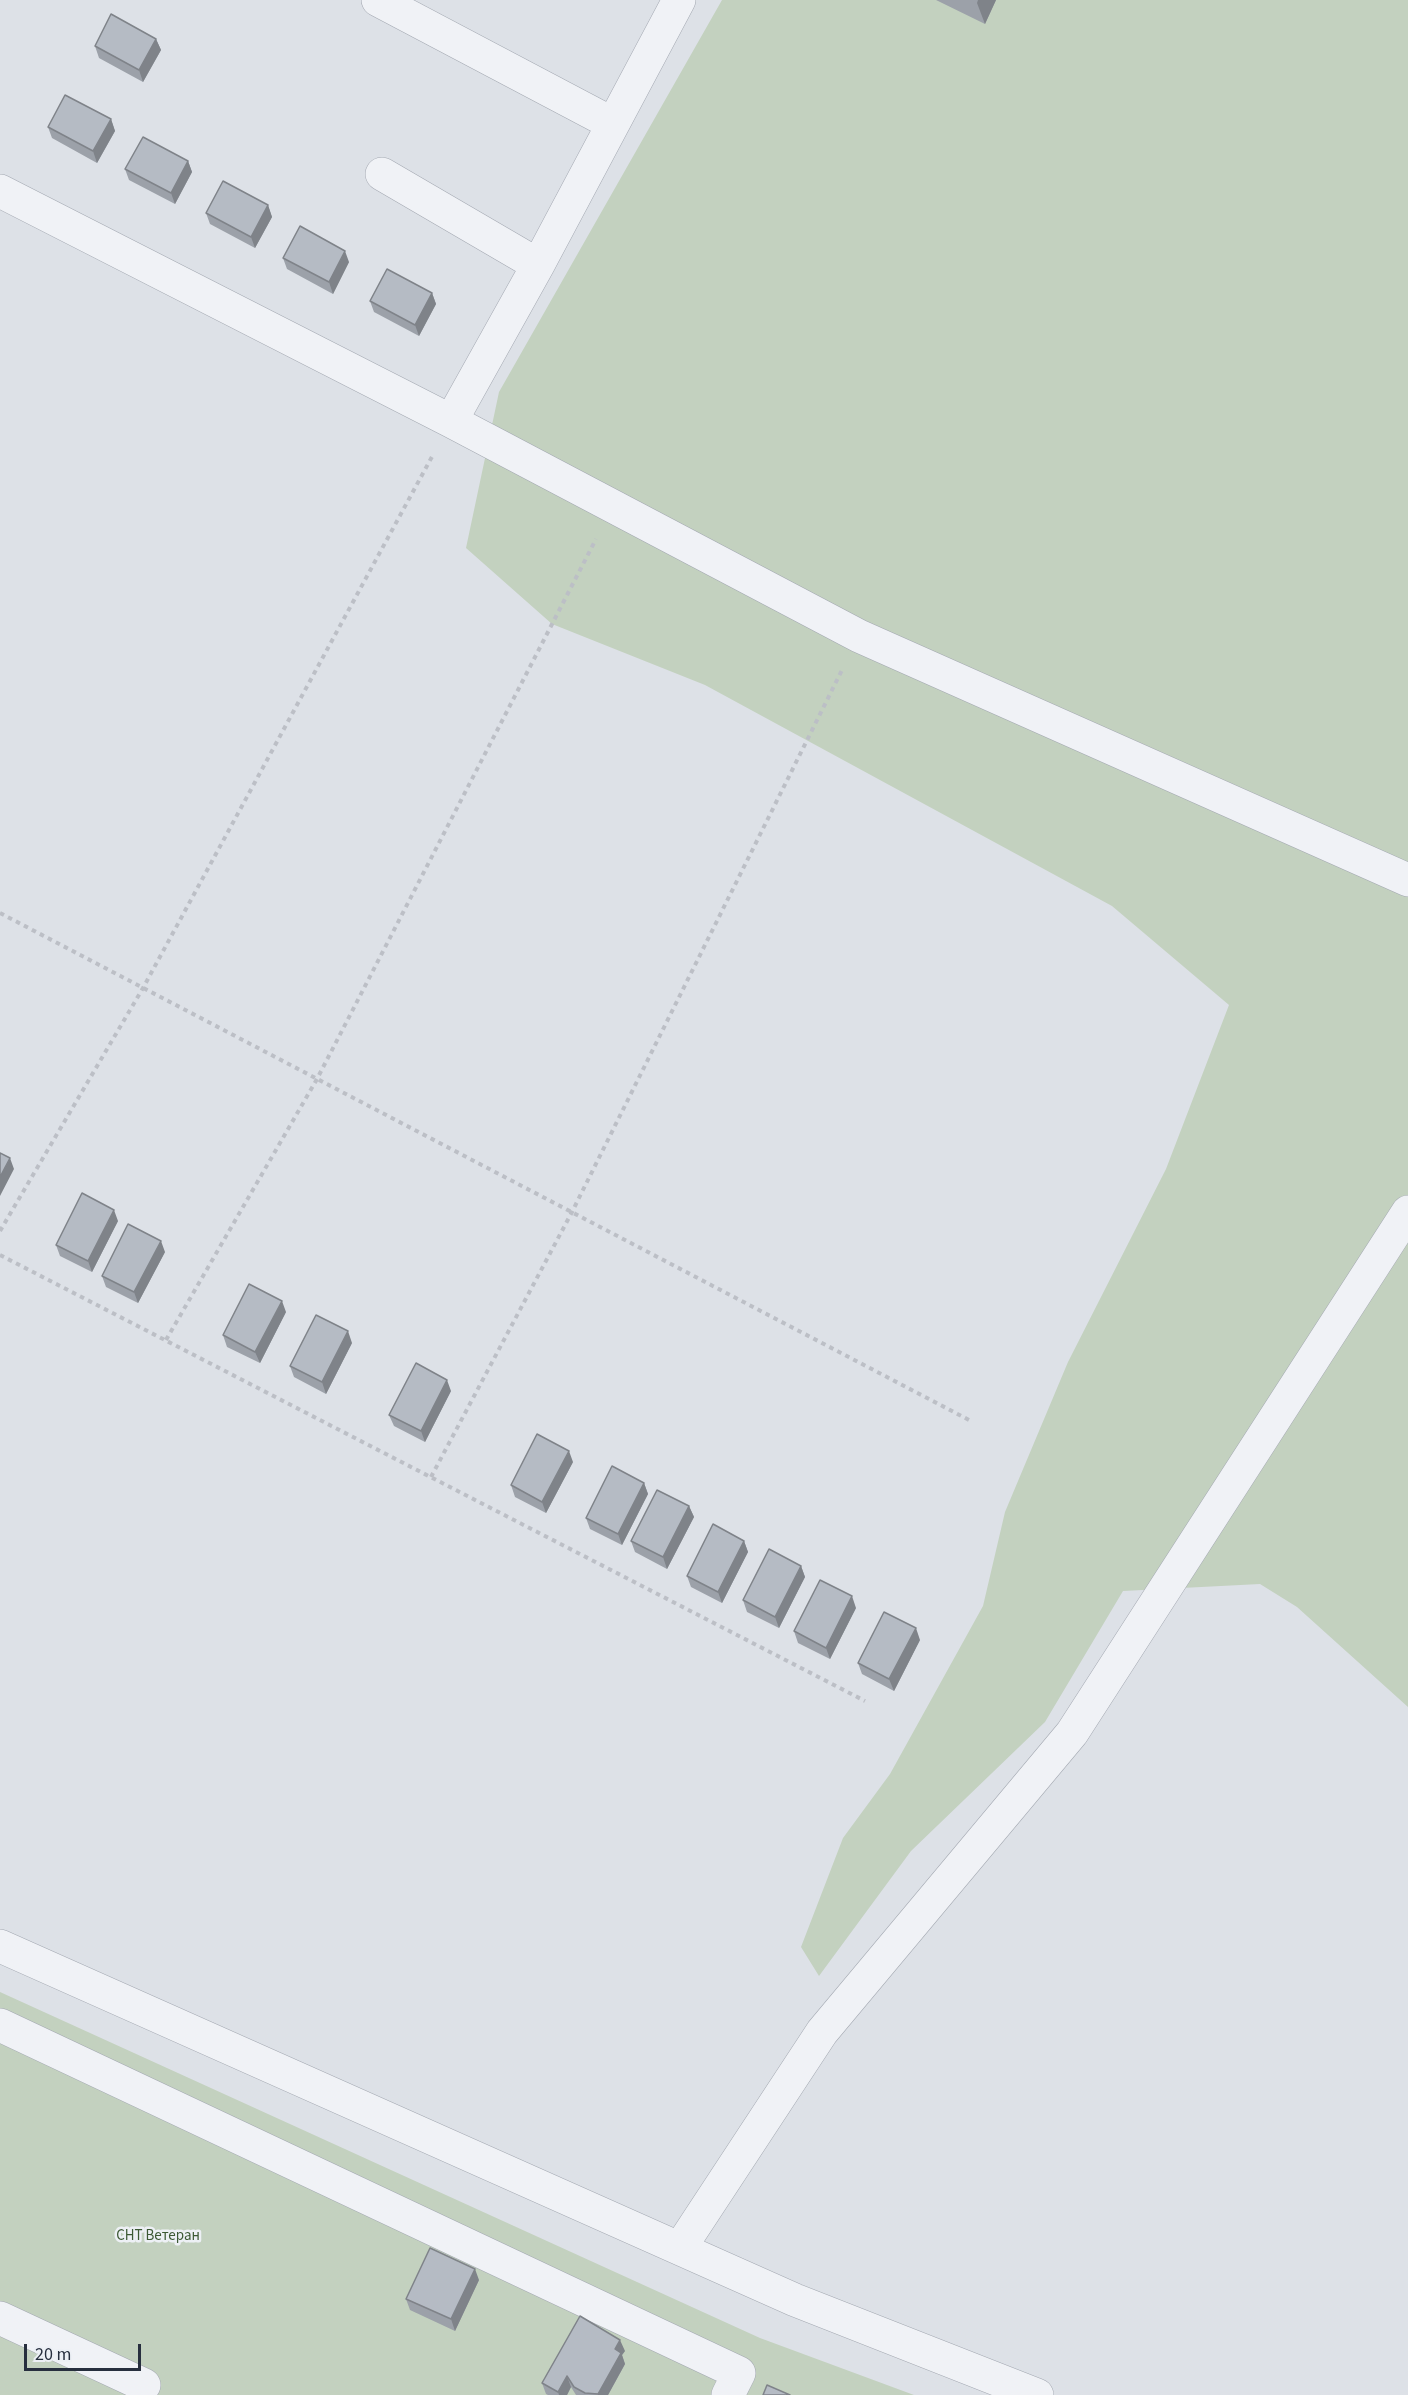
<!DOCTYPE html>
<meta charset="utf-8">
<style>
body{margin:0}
#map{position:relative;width:1408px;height:2395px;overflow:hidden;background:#dde1e7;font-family:"Source Sans 3",sans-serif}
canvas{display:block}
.scale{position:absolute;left:24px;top:2344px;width:117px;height:27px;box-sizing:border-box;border:3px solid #272f3e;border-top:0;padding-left:8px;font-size:18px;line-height:21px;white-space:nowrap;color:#272f3e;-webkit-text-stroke:4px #edf0f5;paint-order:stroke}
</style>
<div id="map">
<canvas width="1408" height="2395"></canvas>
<div class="scale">20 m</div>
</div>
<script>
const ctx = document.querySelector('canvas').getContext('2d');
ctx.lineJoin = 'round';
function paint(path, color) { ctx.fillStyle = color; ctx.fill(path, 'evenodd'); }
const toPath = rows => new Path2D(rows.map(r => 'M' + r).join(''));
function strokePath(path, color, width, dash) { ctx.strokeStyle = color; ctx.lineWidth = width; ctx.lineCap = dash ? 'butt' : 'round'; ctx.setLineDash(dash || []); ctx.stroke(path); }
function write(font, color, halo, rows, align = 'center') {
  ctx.font = font + ' "Source Sans 3",sans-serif'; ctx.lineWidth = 5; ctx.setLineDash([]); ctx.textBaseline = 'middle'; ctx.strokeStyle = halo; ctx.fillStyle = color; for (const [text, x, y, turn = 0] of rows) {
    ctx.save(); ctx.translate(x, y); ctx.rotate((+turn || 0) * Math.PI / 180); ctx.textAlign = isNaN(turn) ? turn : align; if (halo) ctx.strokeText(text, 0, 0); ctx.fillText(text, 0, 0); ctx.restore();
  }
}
paint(toPath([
 [722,0,1408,0,1408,1707,1297,1607,1260,1584,1123,1591,1045,1722,911,1851,819,1976,801,1947,843,1838,890,1774,983,1606,1005,1512,1068,1362,1166,1169,1229,1005,1112,906,705,685,552,624,466,548,499,392],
 [0,1992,760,2338,914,2395,0,2395]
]), '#c3d1bf');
const minor = toPath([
 [378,0,613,124],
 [382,174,538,265],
 [0,191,451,421,859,636,1408,880],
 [451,421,538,265,679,0],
 [0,1946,795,2300,1037,2395],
 [0,2025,739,2373,728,2395],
 [680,2248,822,2032,1072,1733,1408,1212],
 [0,2318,144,2385]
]);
strokePath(minor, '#a3a8b1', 34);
strokePath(toPath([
 [0,913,971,1421],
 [0,1231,143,988,434,453],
 [0,1255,865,1701],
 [166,1340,317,1079,596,539],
 [431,1477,572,1212,843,668]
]), '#bcbfc6', 4, [4.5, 4.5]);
strokePath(minor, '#f0f2f6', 33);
paint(toPath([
 [936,0,996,0,985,24],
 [156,39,161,50,143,82,99,58,95,46],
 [111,119,115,131,97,163,52,138,48,127],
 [188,161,192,172,175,204,129,180,125,169],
 [268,205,272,217,255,248,210,224,206,213],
 [283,258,349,262,333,294,287,269],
 [432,293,436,304,419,336,374,312,370,301],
 [118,1221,92,1272,60,1256,56,1245],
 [165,1252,138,1303,106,1287,102,1276],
 [286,1312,260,1363,227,1347,223,1335],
 [352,1343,326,1394,294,1377,290,1366],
 [451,1391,425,1442,394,1426,389,1415],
 [573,1462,546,1513,515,1497,511,1485],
 [644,1483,648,1494,622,1545,590,1529,586,1518],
 [689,1506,694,1517,667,1569,635,1552,631,1541],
 [744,1541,748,1552,722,1603,691,1587,687,1576],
 [801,1566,805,1577,779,1628,747,1612,743,1600],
 [856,1608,830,1659,798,1643,794,1631],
 [920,1640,894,1691,862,1674,858,1663],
 [479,2280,455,2331,410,2310,406,2299],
 [625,2351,622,2355,625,2364,608,2395,576,2395,571,2387,567,2395,548,2395,546,2394,542,2383]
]), '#9ca1a9');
paint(toPath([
 [978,0,996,0,985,24,977,3],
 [156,39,161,50,143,82,139,70],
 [111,119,115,131,97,163,93,151],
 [188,161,192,172,175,204,171,193],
 [268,205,272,217,255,248,251,237],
 [345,251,349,262,333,294,329,282],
 [432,293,436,304,419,336,415,325],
 [10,1158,14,1169,0,1196,0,1177],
 [114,1210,118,1221,92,1272,88,1261],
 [161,1241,165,1252,138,1303,134,1292],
 [282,1301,286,1312,260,1363,255,1352],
 [348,1331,352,1343,326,1394,322,1382],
 [447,1380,451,1391,425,1442,421,1431],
 [569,1451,573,1462,546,1513,542,1502],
 [644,1483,648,1494,622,1545,618,1534],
 [689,1506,694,1517,667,1569,663,1557],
 [744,1541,748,1552,722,1603,718,1592],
 [801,1566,805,1577,779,1628,775,1617],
 [852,1596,856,1608,830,1659,826,1648],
 [916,1628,920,1640,894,1691,889,1679],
 [475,2269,479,2280,455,2331,451,2319],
 [620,2340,625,2351,622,2355,625,2364,608,2395,598,2395,598,2394,615,2349],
 [567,2376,571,2387,567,2395,559,2395,558,2392]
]), '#7f8389');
const building = toPath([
 [111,14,156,39,139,70,95,46,111,14],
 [65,95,111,119,93,151,48,127,65,95],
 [143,137,188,161,171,193,125,169,143,137],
 [223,181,268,205,251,237,206,213,223,181],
 [300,226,345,251,329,282,283,258,300,226],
 [387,269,432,293,415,325,370,301,387,269],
 [0,1153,10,1158,0,1177,0,1153],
 [82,1193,114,1210,88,1261,56,1245,82,1193],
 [128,1224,161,1241,134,1292,102,1276,128,1224],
 [249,1284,282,1301,255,1352,223,1335,249,1284],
 [316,1315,348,1331,322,1382,290,1366,316,1315],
 [416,1363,447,1380,421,1431,389,1415,416,1363],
 [537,1434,569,1451,542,1502,511,1485,537,1434],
 [612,1466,644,1483,618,1534,586,1518,612,1466],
 [657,1490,689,1506,663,1557,631,1541,657,1490],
 [713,1524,744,1541,718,1592,687,1576,713,1524],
 [769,1549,801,1566,775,1617,743,1600,769,1549],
 [820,1580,852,1596,826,1648,794,1631,820,1580],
 [884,1612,916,1628,889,1679,858,1663,884,1612],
 [430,2248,475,2269,451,2319,406,2299,430,2248],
 [580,2316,620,2340,615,2349,621,2353,598,2394,585,2393,574,2387,567,2376,558,2392,542,2383,580,2316],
 [767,2385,790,2395,763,2395,767,2385]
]);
paint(building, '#b5bbc4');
strokePath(building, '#7f8389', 1.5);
write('15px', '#3c5934', '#edf0f5', [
 ["СНТ Ветеран",158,2237]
]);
</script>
